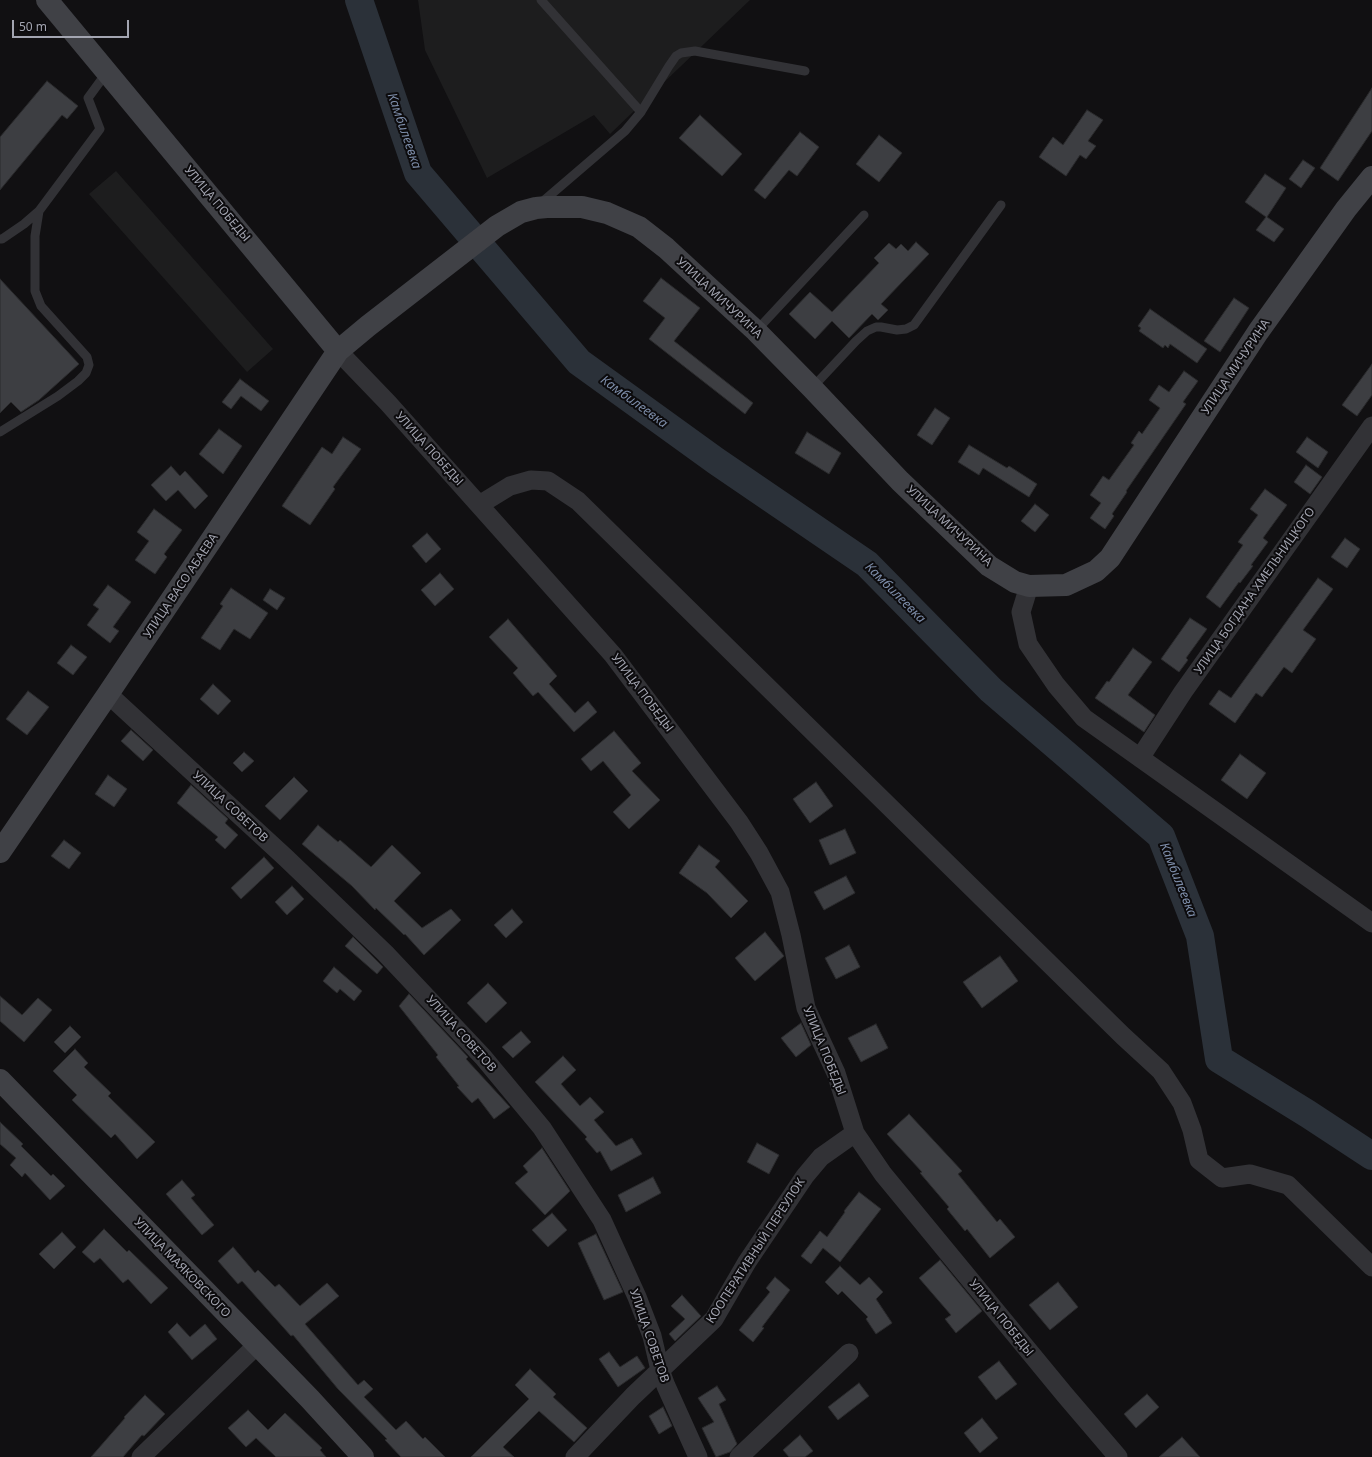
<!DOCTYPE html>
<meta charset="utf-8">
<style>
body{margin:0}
#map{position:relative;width:1372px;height:1457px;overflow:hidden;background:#111012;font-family:"Noto Sans",sans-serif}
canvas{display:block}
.scale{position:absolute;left:12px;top:20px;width:117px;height:18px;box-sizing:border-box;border:2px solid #a3a5b1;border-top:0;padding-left:5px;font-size:12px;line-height:14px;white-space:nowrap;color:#a3a5b1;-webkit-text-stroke:3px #0c0b0d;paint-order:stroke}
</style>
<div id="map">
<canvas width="1372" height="1457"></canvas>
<div class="scale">50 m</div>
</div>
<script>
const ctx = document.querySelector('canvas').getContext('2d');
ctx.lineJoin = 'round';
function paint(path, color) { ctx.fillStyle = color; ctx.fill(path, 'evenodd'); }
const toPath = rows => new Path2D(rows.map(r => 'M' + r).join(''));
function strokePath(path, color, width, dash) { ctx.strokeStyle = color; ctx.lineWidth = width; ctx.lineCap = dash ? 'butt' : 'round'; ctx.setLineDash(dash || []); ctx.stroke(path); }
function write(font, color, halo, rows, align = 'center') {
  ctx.font = font + ' "Noto Sans",sans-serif'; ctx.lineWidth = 4; ctx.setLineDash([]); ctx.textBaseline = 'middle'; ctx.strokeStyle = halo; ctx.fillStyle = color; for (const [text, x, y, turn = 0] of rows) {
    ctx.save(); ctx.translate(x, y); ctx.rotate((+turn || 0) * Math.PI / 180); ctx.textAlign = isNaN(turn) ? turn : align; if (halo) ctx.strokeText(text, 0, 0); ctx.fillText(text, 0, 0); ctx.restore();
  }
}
paint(toPath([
 [418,0,750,0,610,134,594,115,487,178,425,50],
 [116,171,273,349,247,372,89,194]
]), '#1d1d1e');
strokePath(toPath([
 [359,0,418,173,579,362,716,461,867,564,991,690,1161,836,1200,936,1219,1059,1308,1114,1372,1156]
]), '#2b3139', 28);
const building = toPath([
 [47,81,78,106,67,119,62,115,0,190,0,137,47,81],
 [1372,88,1372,131,1338,181,1320,168,1372,88],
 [1087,110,1103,120,1088,141,1096,146,1086,159,1080,155,1066,176,1039,157,1053,137,1063,145,1087,110],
 [700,115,742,154,722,176,679,138,700,115],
 [800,132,819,147,797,176,789,170,765,199,754,190,800,132],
 [879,135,902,153,879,182,856,164,879,135],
 [1303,160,1315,168,1301,188,1289,179,1303,160],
 [1265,174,1286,188,1267,217,1284,229,1274,242,1256,230,1266,217,1245,202,1265,174],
 [916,242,929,254,881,304,888,310,878,320,872,314,849,338,832,321,815,339,789,314,810,292,832,312,879,263,874,258,889,243,896,249,901,244,908,251,916,242],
 [661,278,700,308,674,341,753,403,745,414,649,339,665,318,643,301,661,278],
 [0,279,79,364,39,400,21,412,11,402,0,413,0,279],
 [1234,298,1249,308,1220,352,1204,341,1234,298],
 [1150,309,1207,349,1197,363,1170,344,1168,348,1165,345,1163,348,1139,331,1141,328,1138,326,1150,309],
 [1372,364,1372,395,1357,416,1342,405,1372,364],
 [1184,371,1198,381,1183,402,1186,404,1126,491,1127,492,1112,514,1114,516,1105,529,1090,518,1101,503,1090,495,1103,476,1109,480,1134,445,1131,443,1139,431,1142,434,1160,408,1149,400,1159,385,1169,392,1184,371],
 [240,379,269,401,261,411,241,396,231,409,222,402,240,379],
 [935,408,950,418,932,445,917,435,935,408],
 [219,429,242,446,223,474,199,454,219,429],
 [807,432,841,453,829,474,795,453,807,432],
 [343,437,361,449,333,487,335,489,310,525,282,506,322,447,332,454,343,437],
 [1307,437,1328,452,1318,468,1296,452,1307,437],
 [969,445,1007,468,1009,466,1037,484,1029,497,983,468,979,475,958,462,969,445],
 [1306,465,1322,477,1310,494,1294,482,1306,465],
 [171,466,180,476,185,471,208,496,195,509,178,490,166,501,151,485,171,466],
 [1265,489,1287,505,1263,538,1268,542,1251,565,1253,566,1240,583,1239,582,1220,608,1206,597,1243,545,1238,542,1258,515,1250,509,1265,489],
 [1035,504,1049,515,1035,532,1021,521,1035,504],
 [154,509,182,530,164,554,167,557,155,574,135,560,149,541,137,532,154,509],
 [427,533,441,549,426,563,412,546,427,533],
 [1345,538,1360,549,1347,568,1331,557,1345,538],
 [440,573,454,589,435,606,421,590,440,573],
 [1318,578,1333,589,1303,630,1316,639,1292,673,1284,667,1262,697,1256,693,1235,723,1209,704,1219,690,1231,698,1318,578],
 [108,585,131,602,113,627,119,631,110,643,87,625,99,609,93,605,108,585],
 [231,588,268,613,250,639,234,629,220,650,201,638,223,606,220,604,231,588],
 [270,589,285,598,277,610,263,600,270,589],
 [1190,618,1207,629,1186,658,1188,660,1179,672,1161,659,1190,618],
 [508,619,557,676,549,684,575,713,588,701,597,712,574,732,538,692,533,696,513,673,518,668,489,637,508,619],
 [71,645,87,657,73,675,57,663,71,645],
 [1133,648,1152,662,1128,695,1155,715,1144,732,1095,698,1107,681,1109,682,1133,648],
 [213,684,231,701,218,715,200,699,213,684],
 [28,691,49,707,27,735,6,719,28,691],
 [131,730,153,750,143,761,121,741,131,730],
 [614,731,641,763,632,771,660,800,629,829,613,812,631,795,603,761,591,771,581,759,614,731],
 [244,752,254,761,242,772,233,763,244,752],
 [1240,754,1266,773,1247,799,1221,780,1240,754],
 [108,775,127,789,114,807,95,794,108,775],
 [294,777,308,791,280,820,265,806,294,777],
 [816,782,833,806,810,823,793,799,816,782],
 [191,785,228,819,225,823,238,835,225,849,215,840,218,837,177,803,191,785],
 [318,825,338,842,340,840,371,867,392,845,421,873,394,901,422,928,451,909,461,920,424,955,405,934,404,935,376,908,375,910,352,886,302,844,318,825],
 [845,829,856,853,830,865,819,840,845,829],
 [64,840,81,853,69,869,51,856,64,840],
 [699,845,720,861,715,867,748,901,731,918,707,893,679,873,699,845],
 [264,857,274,868,241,899,231,888,264,857],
 [846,876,855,893,824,910,814,892,846,876],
 [292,886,304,899,287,915,275,902,292,886],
 [512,909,523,922,506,938,494,925,512,909],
 [765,932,784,956,755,981,735,958,765,932],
 [353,937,383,967,377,974,345,946,353,937],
 [849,945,860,967,836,979,825,958,849,945],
 [1000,956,1018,981,982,1008,963,982,1000,956],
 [334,967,362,991,354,1001,340,989,337,993,323,981,334,967],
 [488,983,507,1003,486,1023,467,1003,488,983],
 [409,994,468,1057,466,1059,510,1107,494,1119,478,1098,472,1103,457,1087,459,1086,436,1057,438,1055,399,1006,409,994],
 [0,996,22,1015,38,998,52,1010,24,1042,0,1021,0,996],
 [801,1023,811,1045,796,1057,781,1038,801,1023],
 [876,1024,888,1048,861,1062,848,1038,876,1024],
 [70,1026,81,1037,65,1053,54,1042,70,1026],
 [521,1031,531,1042,513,1058,502,1047,521,1031],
 [75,1049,88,1063,84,1067,111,1093,108,1096,155,1142,137,1159,115,1134,111,1138,72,1100,77,1095,53,1071,75,1049],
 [563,1056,576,1070,561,1084,580,1106,590,1097,604,1112,594,1120,616,1146,632,1138,642,1154,611,1171,600,1151,597,1153,585,1139,587,1137,535,1082,563,1056],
 [909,1114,962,1171,958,1174,997,1222,1000,1219,1015,1237,990,1258,967,1229,965,1231,947,1209,949,1207,920,1173,922,1172,887,1134,909,1114],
 [0,1122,23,1144,21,1146,51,1176,53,1174,65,1186,50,1200,25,1173,22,1177,10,1165,16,1158,0,1144,0,1122],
 [757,1143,779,1155,769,1174,747,1162,757,1143],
 [542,1148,570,1191,545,1215,515,1183,528,1172,523,1166,542,1148],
 [653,1177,661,1193,626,1212,618,1195,653,1177],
 [182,1180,195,1195,191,1198,214,1225,202,1235,166,1194,182,1180],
 [859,1192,881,1209,840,1262,823,1248,811,1264,801,1256,820,1231,827,1237,845,1212,844,1211,859,1192],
 [552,1213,567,1230,548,1247,532,1230,552,1213],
 [104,1229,127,1252,129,1250,168,1288,151,1304,128,1279,123,1283,100,1258,94,1263,82,1252,104,1229],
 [62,1232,76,1247,54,1269,39,1254,62,1232],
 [596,1234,623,1292,604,1300,578,1243,596,1234],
 [233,1247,255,1273,258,1270,275,1287,279,1284,300,1306,327,1283,339,1296,305,1324,358,1385,364,1380,373,1389,364,1397,396,1430,406,1421,423,1439,425,1437,445,1457,401,1457,385,1440,387,1439,338,1389,293,1335,291,1336,242,1281,238,1284,218,1261,233,1247],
 [940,1260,982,1311,956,1333,945,1319,951,1315,919,1278,940,1260],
 [840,1266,860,1285,869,1277,883,1292,876,1299,892,1323,876,1334,866,1319,868,1317,842,1291,838,1295,825,1282,840,1266],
 [775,1277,790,1290,762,1327,764,1328,753,1342,739,1330,770,1292,766,1288,775,1277],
 [1058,1282,1078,1307,1050,1330,1029,1305,1058,1282],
 [682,1295,701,1316,675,1341,669,1334,685,1319,671,1306,682,1295],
 [177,1323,190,1337,205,1324,217,1339,192,1360,168,1332,177,1323],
 [609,1352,620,1367,637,1356,645,1368,618,1387,599,1359,609,1352],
 [999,1361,1017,1384,996,1400,978,1377,999,1361],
 [530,1369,556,1394,553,1397,587,1428,574,1442,539,1411,503,1447,514,1457,471,1457,529,1399,515,1385,530,1369],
 [859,1383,869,1396,838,1420,828,1407,859,1383],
 [717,1386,726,1400,719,1404,737,1444,730,1452,716,1457,702,1428,714,1422,698,1398,717,1386],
 [1147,1394,1159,1407,1136,1428,1124,1414,1147,1394],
 [145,1395,165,1414,144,1436,142,1435,123,1457,91,1457,125,1418,124,1417,145,1395],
 [663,1407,672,1426,659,1434,649,1416,663,1407],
 [248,1410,268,1430,285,1413,322,1448,320,1450,326,1457,276,1457,256,1438,246,1447,228,1428,248,1410],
 [982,1418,998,1438,980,1453,964,1433,982,1418],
 [800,1435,813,1451,805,1457,789,1457,783,1450,800,1435],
 [1182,1437,1200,1457,1159,1457,1182,1437]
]);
paint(building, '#3d3e42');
strokePath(building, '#2b2b2d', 1);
strokePath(toPath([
 [641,112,669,66,676,56,681,53,695,51,805,71],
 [541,203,625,131,641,112,541,0],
 [0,239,2,239,24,224,39,211,100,129,88,98,107,72],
 [756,331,864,215],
 [812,388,856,341,867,331,876,327,881,327,897,330,906,329,914,325,1001,205],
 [0,432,58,396,78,381,86,373,89,365,87,357,41,306,35,291,35,236,39,211]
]), '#323236', 9);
strokePath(toPath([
 [338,351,388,403,613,655,739,822,759,853,780,892,791,935,806,1008,836,1073,855,1133,883,1174,1065,1395,1118,1457],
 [479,505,510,486,531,480,548,481,578,501,1123,1036,1161,1071,1182,1103,1192,1130,1199,1160,1222,1178,1250,1174,1288,1185,1372,1267],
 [1029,586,1021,612,1028,644,1056,685,1084,718,1372,923],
 [108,694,286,858,385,953,483,1057,542,1128,602,1220,637,1297,652,1336,660,1370,666,1386,698,1457],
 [1140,758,1183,692,1372,426],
 [141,1457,257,1345],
 [575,1457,633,1396,714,1319,747,1262,805,1176,821,1157,855,1133],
 [739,1457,849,1353]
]), '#323236', 19);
strokePath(toPath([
 [47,0,338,351],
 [0,852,108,694,338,351,368,326,497,226,521,212,536,208,547,207,582,207,607,213,639,227,666,248,756,331,812,388,900,481,989,566,1015,582,1029,586,1066,585,1096,571,1110,558,1258,332,1346,209,1372,177],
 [0,1080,310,1399,363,1457]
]), '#404146', 22);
write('12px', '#a3a5b1', '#0c0b0d', [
 ["УЛИЦА ПОБЕДЫ",217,204,50],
 ["УЛИЦА МИЧУРИНА",719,298,43],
 ["УЛИЦА МИЧУРИНА",1236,367,-56],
 ["УЛИЦА ПОБЕДЫ",429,449,48],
 ["УЛИЦА МИЧУРИНА",949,526,43],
 ["УЛИЦА ВАСО АБАЕВА",181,586,-56],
 ["УЛИЦА БОГДАНА ХМЕЛЬНИЦКОГО",1255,591,-55],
 ["УЛИЦА ПОБЕДЫ",642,693,53],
 ["УЛИЦА СОВЕТОВ",230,807,43],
 ["УЛИЦА СОВЕТОВ",461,1034,48],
 ["УЛИЦА ПОБЕДЫ",824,1051,68],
 ["КООПЕРАТИВНЫЙ ПЕРЕУЛОК",756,1251,-57],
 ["УЛИЦА МАЯКОВСКОГО",182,1268,46],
 ["УЛИЦА ПОБЕДЫ",1001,1318,51],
 ["УЛИЦА СОВЕТОВ",649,1336,71]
]);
write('italic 13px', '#7d8da9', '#0c0b0d', [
 ["Камбилеевка",404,131,71],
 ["Камбилеевка",634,402,36],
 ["Камбилеевка",895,593,45],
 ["Камбилеевка",1178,880,68]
]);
</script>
